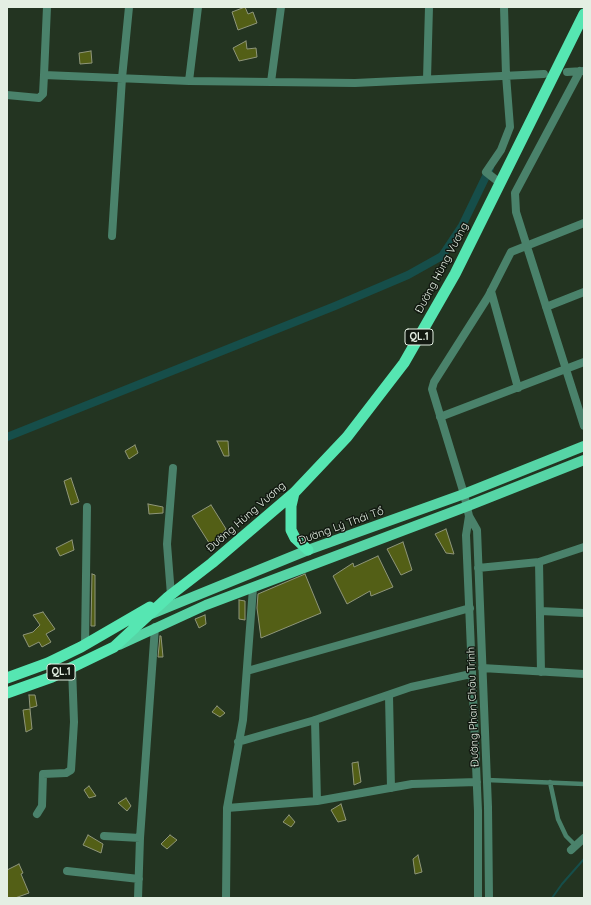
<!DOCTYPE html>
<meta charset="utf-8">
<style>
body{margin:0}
#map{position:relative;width:591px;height:905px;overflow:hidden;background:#233421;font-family:Quicksand,sans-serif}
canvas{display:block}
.frame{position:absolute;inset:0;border:8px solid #e4efe3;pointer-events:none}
</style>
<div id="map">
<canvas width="591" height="905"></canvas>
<div class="frame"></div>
</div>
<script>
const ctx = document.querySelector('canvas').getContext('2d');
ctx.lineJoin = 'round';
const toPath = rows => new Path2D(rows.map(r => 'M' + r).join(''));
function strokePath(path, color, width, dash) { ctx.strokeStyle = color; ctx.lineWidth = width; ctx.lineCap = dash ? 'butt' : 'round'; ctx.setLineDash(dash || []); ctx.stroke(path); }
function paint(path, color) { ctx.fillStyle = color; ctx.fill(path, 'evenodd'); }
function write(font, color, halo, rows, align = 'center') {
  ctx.font = font + ' Quicksand,sans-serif'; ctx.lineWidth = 3; ctx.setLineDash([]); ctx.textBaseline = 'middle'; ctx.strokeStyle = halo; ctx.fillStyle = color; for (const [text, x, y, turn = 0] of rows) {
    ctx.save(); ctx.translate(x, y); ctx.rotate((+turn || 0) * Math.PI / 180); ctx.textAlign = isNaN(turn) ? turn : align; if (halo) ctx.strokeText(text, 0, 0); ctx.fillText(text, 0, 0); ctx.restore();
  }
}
strokePath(toPath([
 [552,898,562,884,584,859]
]), '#164e4a', 2);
strokePath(toPath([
 [7,437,335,306,408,275,442,256,462,226,490,168]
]), '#164e4a', 8);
const building = toPath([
 [245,7,248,14,253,12,257,23,238,30,232,12,245,7],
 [246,41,247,49,256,48,257,57,239,61,233,48,246,41],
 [91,51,92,63,80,64,79,53,91,51],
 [217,441,228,441,229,456,224,456,217,441],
 [135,445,138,453,129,459,125,451,135,445],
 [71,478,79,502,71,505,64,481,71,478],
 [148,504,163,507,163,513,149,514,148,504],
 [211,505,226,529,211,546,192,516,211,505],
 [446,529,454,554,446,553,435,534,446,529],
 [72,540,74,550,60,556,56,548,72,540],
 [403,542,412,570,401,575,387,549,403,542],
 [378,556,393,587,371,596,370,591,347,604,333,576,353,563,354,567,378,556],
 [92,574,95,575,95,626,91,626,92,574],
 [305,574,321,613,261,638,257,608,258,594,305,574],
 [239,600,245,601,245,620,239,619,239,600],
 [43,612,55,629,46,634,51,642,42,647,39,642,29,647,23,635,33,632,40,625,33,615,43,612],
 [205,615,206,624,199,628,195,619,205,615],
 [160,636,161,636,163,657,158,657,160,636],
 [29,695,35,695,37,706,30,708,29,695],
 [217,706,225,713,220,717,212,712,217,706],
 [30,709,32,729,26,732,23,710,30,709],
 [358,762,361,782,354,785,352,763,358,762],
 [89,786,96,796,89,798,84,790,89,786],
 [126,798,131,806,127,811,118,803,126,798],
 [341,804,346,820,338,822,331,810,341,804],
 [289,815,295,822,291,827,283,822,289,815],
 [88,835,103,844,101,853,83,845,88,835],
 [170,835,177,840,167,849,161,844,170,835],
 [418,855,422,872,415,874,413,859,418,855],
 [19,864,23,873,21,874,29,893,15,898,7,898,7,870,19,864]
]);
paint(building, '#535f16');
strokePath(building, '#8f967a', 1);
strokePath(toPath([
 [487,780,584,784],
 [550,782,558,819,566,836,576,846]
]), '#4a826b', 4.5);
strokePath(toPath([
 [47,7,44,75,189,81,355,83,544,74],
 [580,71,515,193,516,212,584,426],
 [567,72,584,71],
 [427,79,429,7],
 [189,81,198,7],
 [271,82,281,7],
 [7,95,39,98,43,94,44,75],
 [500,183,486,172,501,150,510,127,506,75,504,7],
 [112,236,122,78,129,7],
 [491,291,518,388],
 [546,307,584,292],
 [440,417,584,362],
 [469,516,466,535,478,811,478,898],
 [539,562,541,672],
 [478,568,539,562,584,547],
 [171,595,167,544,173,468],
 [540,611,584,613],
 [85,645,87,507],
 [482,668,584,674],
 [247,671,470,608],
 [389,696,391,788],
 [315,720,317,801],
 [238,742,315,720,411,687,471,674],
 [227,808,317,801,412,784,477,782],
 [37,814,42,806,43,774,66,773,71,770,74,722,72,668],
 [104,836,140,838],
 [571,850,584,838],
 [67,871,139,879],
 [138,898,140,838,155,627],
 [226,898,227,808,243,720,253,588],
 [489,898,488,807,477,530,469,516,464,494,432,389,434,382,488,297,511,252,584,223]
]), '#4a826b', 8);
strokePath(toPath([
 [151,614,308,550,464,494,584,446],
 [119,645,206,605,468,506,584,460]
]), '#56d5a6', 10);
strokePath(toPath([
 [294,493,291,506,291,530,295,538,308,550],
 [7,678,48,663,81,647,150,607],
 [7,693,52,677,114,647,168,597,212,563,294,493,347,437,404,363,455,274,584,14]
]), '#56e6b2', 11);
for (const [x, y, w] of [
 [419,337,28],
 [61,672,28]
]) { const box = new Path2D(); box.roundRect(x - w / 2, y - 8, w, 16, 3); ctx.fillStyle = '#121911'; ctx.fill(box); strokePath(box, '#e4efe3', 1); }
write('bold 10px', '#e4efe3', null, [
 ["QL.1",419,337],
 ["QL.1",61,672]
]);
write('11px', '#e4efe3', '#121911', [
 ["Đường Hùng Vương",442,268,-62],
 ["Đường Hùng Vương",246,517,-41],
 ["Đường Lý Thái Tổ",341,526,-20],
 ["Đường Phan Châu Trinh",473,707,-92]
]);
</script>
